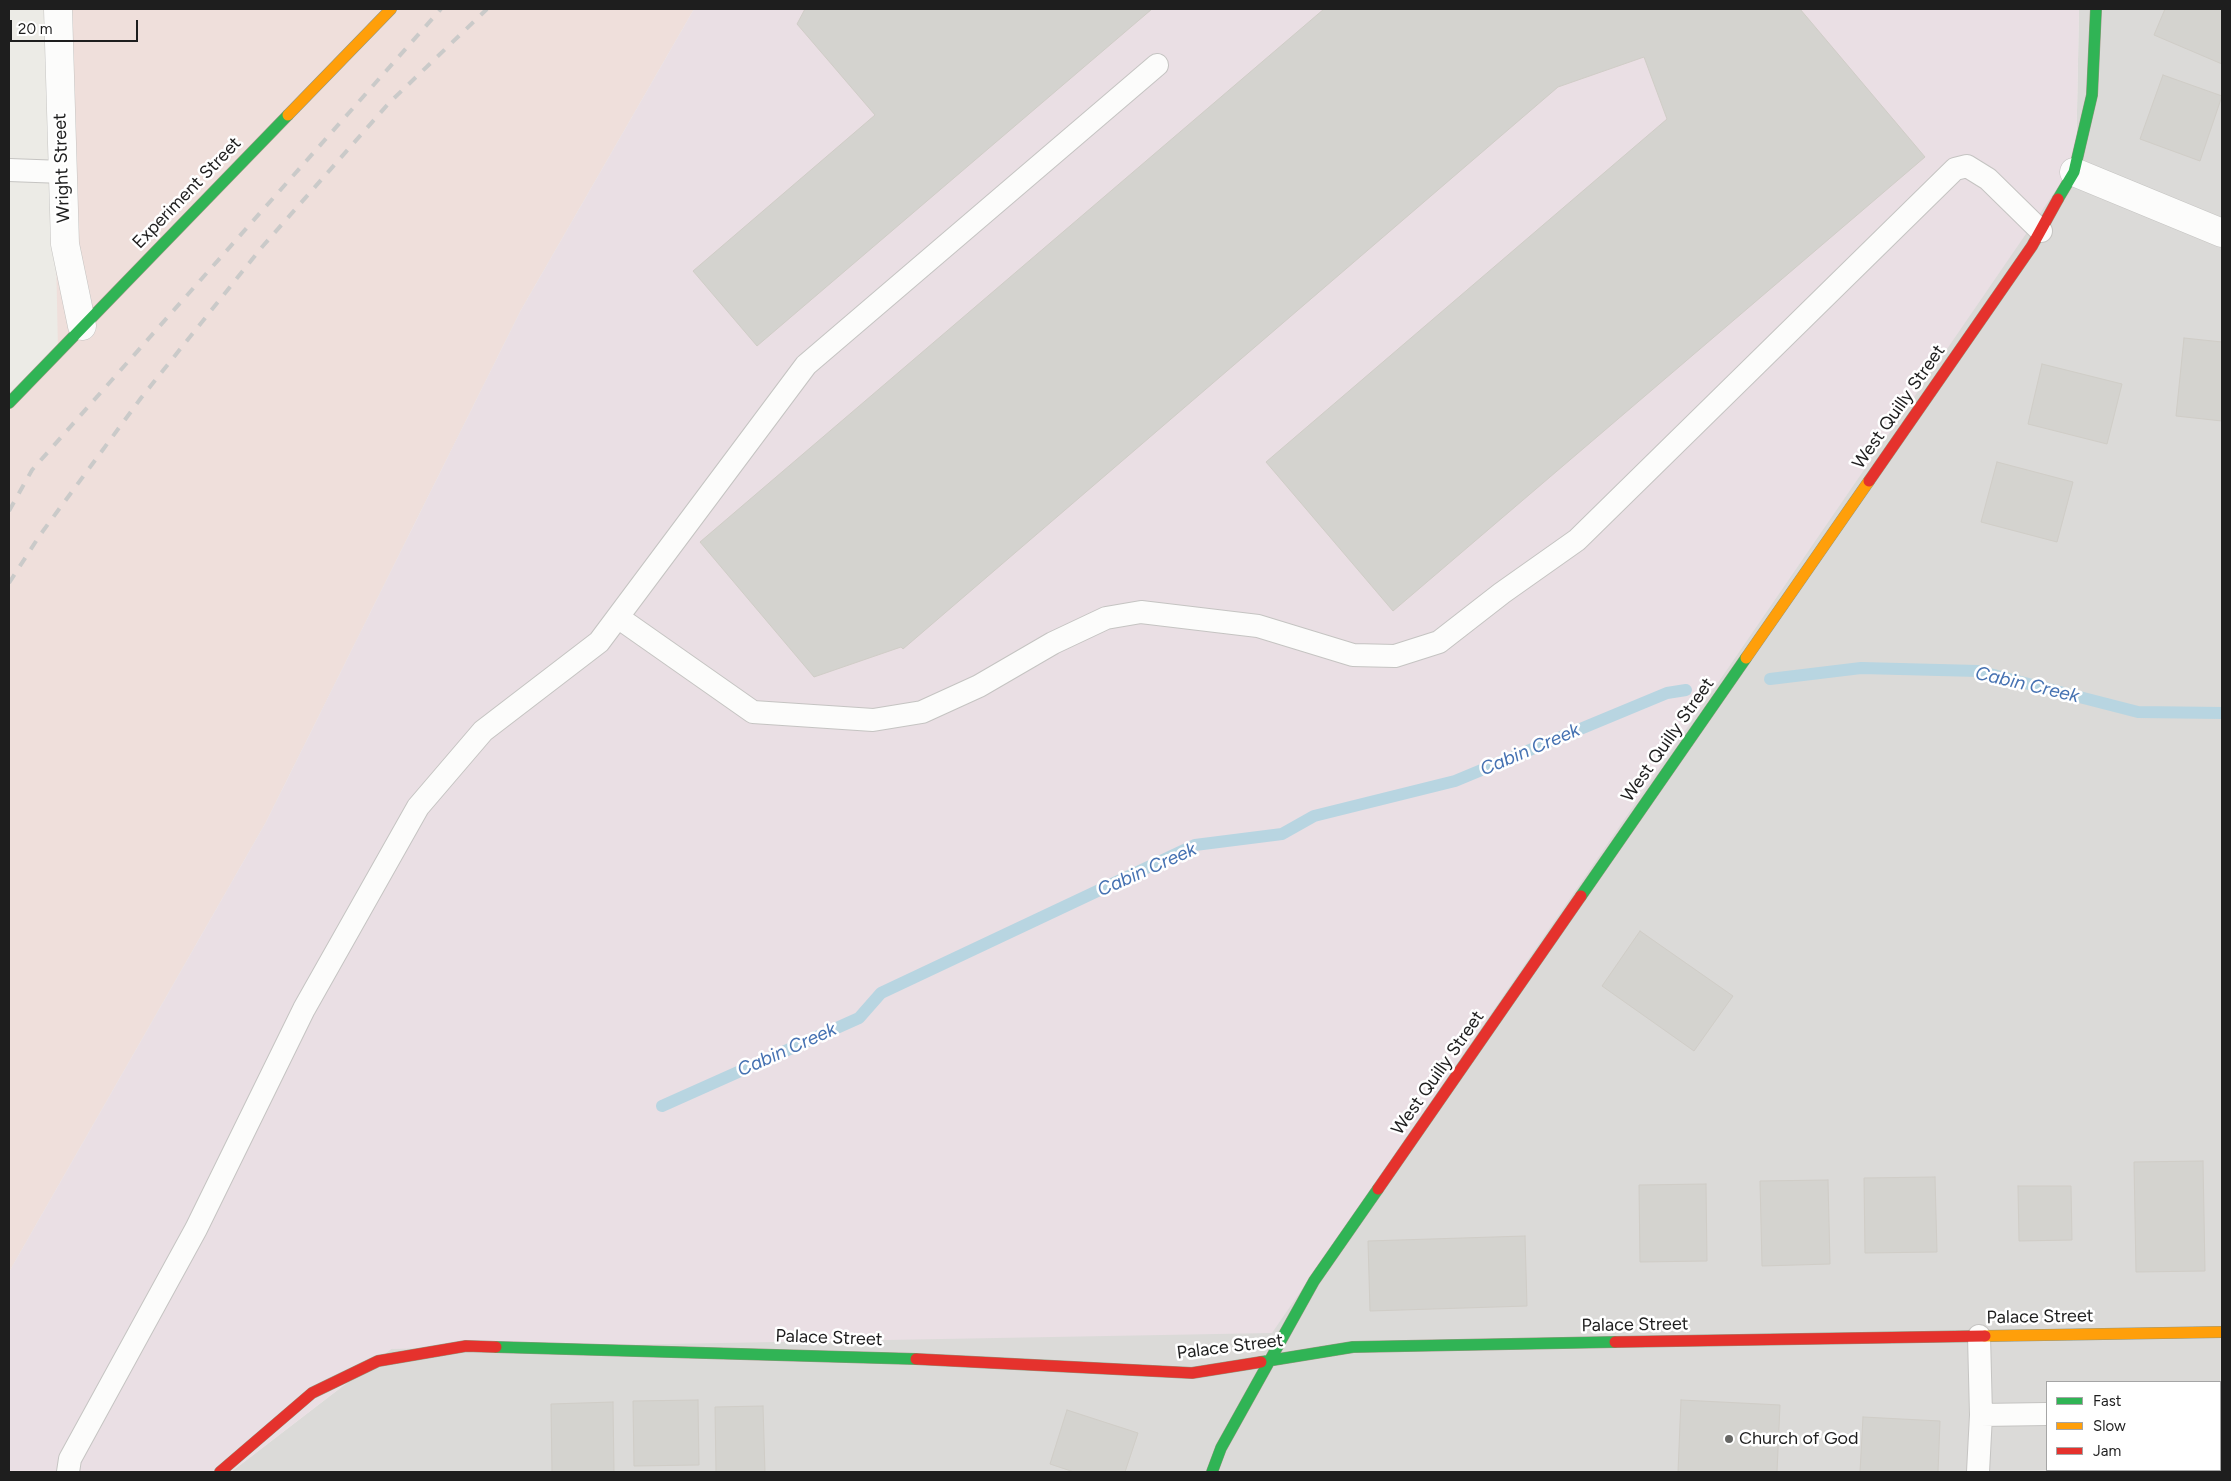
<!DOCTYPE html>
<style>
body{margin:0}
#map{position:relative;width:2231px;height:1481px;overflow:hidden;background:#ecebe6;font-family:Figtree,sans-serif}
canvas{display:block}
.frame{position:absolute;inset:0;border:10px solid #1e1e1e;pointer-events:none}
.legend{position:absolute;left:2046px;top:1381px;width:175px;height:90px;box-sizing:border-box;background:#fff;border:1px solid #a5a5a5;margin:0;padding:6px 9px;list-style:none;font-size:15px;color:#1e1e1e}
.legend li{display:flex;align-items:center;gap:10px;height:25px}
.legend b{width:25px;border:1px solid #a5a5a5}
.scale{position:absolute;left:10px;top:20px;width:128px;height:22px;box-sizing:border-box;border:2px solid #1e1e1e;border-top:0;padding-left:6px;font-size:15px;line-height:18px;white-space:nowrap;color:#1e1e1e;-webkit-text-stroke:4px #fff;paint-order:stroke}
</style>
<div id="map">
<canvas width="2231" height="1481"></canvas>
<div class="frame"></div>
<ul class="legend">
<li><b style="height:6px;background:#30b455"></b>Fast</li>
<li><b style="height:6px;background:#ff9f0a"></b>Slow</li>
<li><b style="height:6px;background:#e5322d"></b>Jam</li>
</ul>
<div class="scale">20 m</div>
</div>
<script>
const ctx = document.querySelector('canvas').getContext('2d');
ctx.lineJoin = 'round';
function paint(path, color) { ctx.fillStyle = color; ctx.fill(path, 'evenodd'); }
const toPath = rows => new Path2D(rows.map(r => 'M' + r).join(''));
function strokePath(path, color, width, dash) { ctx.strokeStyle = color; ctx.lineWidth = width; ctx.lineCap = dash ? 'butt' : 'round'; ctx.setLineDash(dash || []); ctx.stroke(path); }
function write(font, color, halo, rows, align = 'center') {
  ctx.font = font + ' Figtree,sans-serif'; ctx.lineWidth = 5; ctx.setLineDash([]); ctx.textBaseline = 'middle'; ctx.strokeStyle = halo; ctx.fillStyle = color; for (const [text, x, y, turn = 0] of rows) {
    ctx.save(); ctx.translate(x, y); ctx.rotate((+turn || 0) * Math.PI / 180); ctx.textAlign = isNaN(turn) ? turn : align; if (halo) ctx.strokeText(text, 0, 0); ctx.fillText(text, 0, 0); ctx.restore();
  }
}
paint(toPath([
 [2079,9,2222,9,2222,1472,231,1472,391,1349,2076,161],
 [2047,1382,2220,1382,2220,1470,2047,1470]
]), '#dbdad8');
paint(toPath([
 [51,9,694,9,521,310,266,822,9,1272,9,397,58,351]
]), '#efdfdb');
paint(toPath([
 [694,9,2079,9,2076,161,1272,1333,391,1349,231,1472,9,1472,9,1272,266,822,521,310]
]), '#eadfe4');
strokePath(toPath([
 [1770,679,1861,668,1978,671,2138,712,2222,713],
 [662,1106,859,1018,881,993,1195,845,1282,834,1314,816,1455,781,1667,693,1686,690]
]), '#b8d5e1', 12);
const building = toPath([
 [805,9,1152,9,757,346,693,271,875,115,797,24,805,9],
 [1324,9,1800,9,1925,157,1393,611,1266,462,1667,119,1644,57,1558,87,903,649,901,647,814,677,700,542,1324,9],
 [2165,9,2222,9,2222,64,2154,35,2165,9],
 [2163,75,2222,96,2200,161,2140,139,2163,75],
 [2184,338,2222,342,2222,421,2176,416,2184,338],
 [2042,364,2122,384,2107,444,2028,424,2042,364],
 [1997,462,2073,482,2057,542,1981,522,1997,462],
 [1640,931,1733,996,1694,1051,1602,986,1640,931],
 [2203,1161,2205,1271,2136,1272,2134,1162,2203,1161],
 [1935,1177,1937,1252,1865,1253,1864,1178,1935,1177],
 [1828,1180,1830,1264,1762,1266,1760,1181,1828,1180],
 [1706,1184,1707,1261,1640,1262,1639,1185,1706,1184],
 [2018,1186,2071,1186,2072,1240,2019,1241,2018,1186],
 [1525,1236,1527,1306,1370,1311,1368,1241,1525,1236],
 [698,1400,699,1465,634,1466,633,1401,698,1400],
 [1681,1400,1780,1405,1777,1472,1678,1472,1681,1400],
 [613,1402,614,1472,552,1472,551,1404,613,1402],
 [763,1406,765,1472,716,1472,715,1407,763,1406],
 [1067,1410,1138,1433,1125,1472,1074,1472,1050,1464,1067,1410],
 [1863,1417,1940,1421,1938,1472,1860,1472,1863,1417]
]);
paint(building, '#d4d3cf');
strokePath(building, '#d0cdc7', 1);
const lane = toPath([
 [9,170,63,172],
 [619,618,753,712,873,720,922,712,979,686,1053,643,1106,618,1141,612,1258,626,1353,655,1395,656,1439,642,1502,593,1577,540,1955,169,1967,166,1988,179,2041,231],
 [1979,1336,1981,1415],
 [2220,1413,2222,1413],
 [68,1472,70,1459,196,1229,304,1009,418,807,483,731,599,642,806,365,1157,65],
 [1978,1472,1981,1415,2047,1414]
]);
const street = toPath([
 [58,9,65,244,82,326],
 [2074,172,2222,233]
]);
const fast = toPath([
 [2058,199,2074,172,2092,95,2096,9],
 [9,403,288,115],
 [1581,896,1746,658],
 [496,1347,916,1359],
 [1261,1362,1353,1347,1615,1342],
 [1212,1472,1221,1448,1314,1281,1378,1189]
]);
const slow = toPath([
 [288,115,391,9],
 [1746,658,1869,481],
 [1985,1336,2222,1332]
]);
const jam = toPath([
 [1869,481,2032,246,2058,199],
 [1378,1189,1581,896],
 [1615,1342,1985,1336],
 [916,1359,1192,1373,1261,1362],
 [220,1472,312,1393,378,1361,466,1346,496,1347]
]);
strokePath(lane, '#c5c4c2', 24);
strokePath(street, '#c5c4c2', 29);
strokePath(fast, '#93977e', 12);
strokePath(slow, '#93977e', 12);
strokePath(jam, '#93977e', 12);
strokePath(lane, '#fcfcfb', 22);
strokePath(street, '#fcfcfb', 28);
strokePath(fast, '#30b455', 11);
strokePath(slow, '#ff9f0a', 11);
strokePath(jam, '#e5322d', 11);
strokePath(toPath([
 [9,511,32,470,441,9],
 [9,583,40,535,141,398,262,247,389,103,487,9]
]), '#cacac9', 4, [10, 10]);
for (const [x, y, r, color] of [
 [1729,1439,5,"#666664"]
]) { const dot = new Path2D(); dot.arc(x, y, r, 0, 2 * Math.PI); ctx.fillStyle = color; ctx.fill(dot); strokePath(dot, '#fff', 2); }
write('18px', '#1e1e1e', '#fff', [
 ["Wright Street",62,168,-92],
 ["Experiment Street",187,193,-46],
 ["West Quilly Street",1899,407,-55],
 ["West Quilly Street",1668,740,-55],
 ["West Quilly Street",1438,1073,-55],
 ["Palace Street",2040,1317,-1],
 ["Palace Street",1635,1325,-1],
 ["Palace Street",829,1338,2],
 ["Palace Street",1230,1347,-7]
]);
write('18px', '#1e1e1e', '#fff', [
 ["Church of God",1739,1439]
], 'left');
write('italic 19px', '#4672b2', '#fff', [
 ["Cabin Creek",2027,685,13],
 ["Cabin Creek",1530,750,-23],
 ["Cabin Creek",1147,870,-24],
 ["Cabin Creek",787,1050,-24]
]);
</script>
